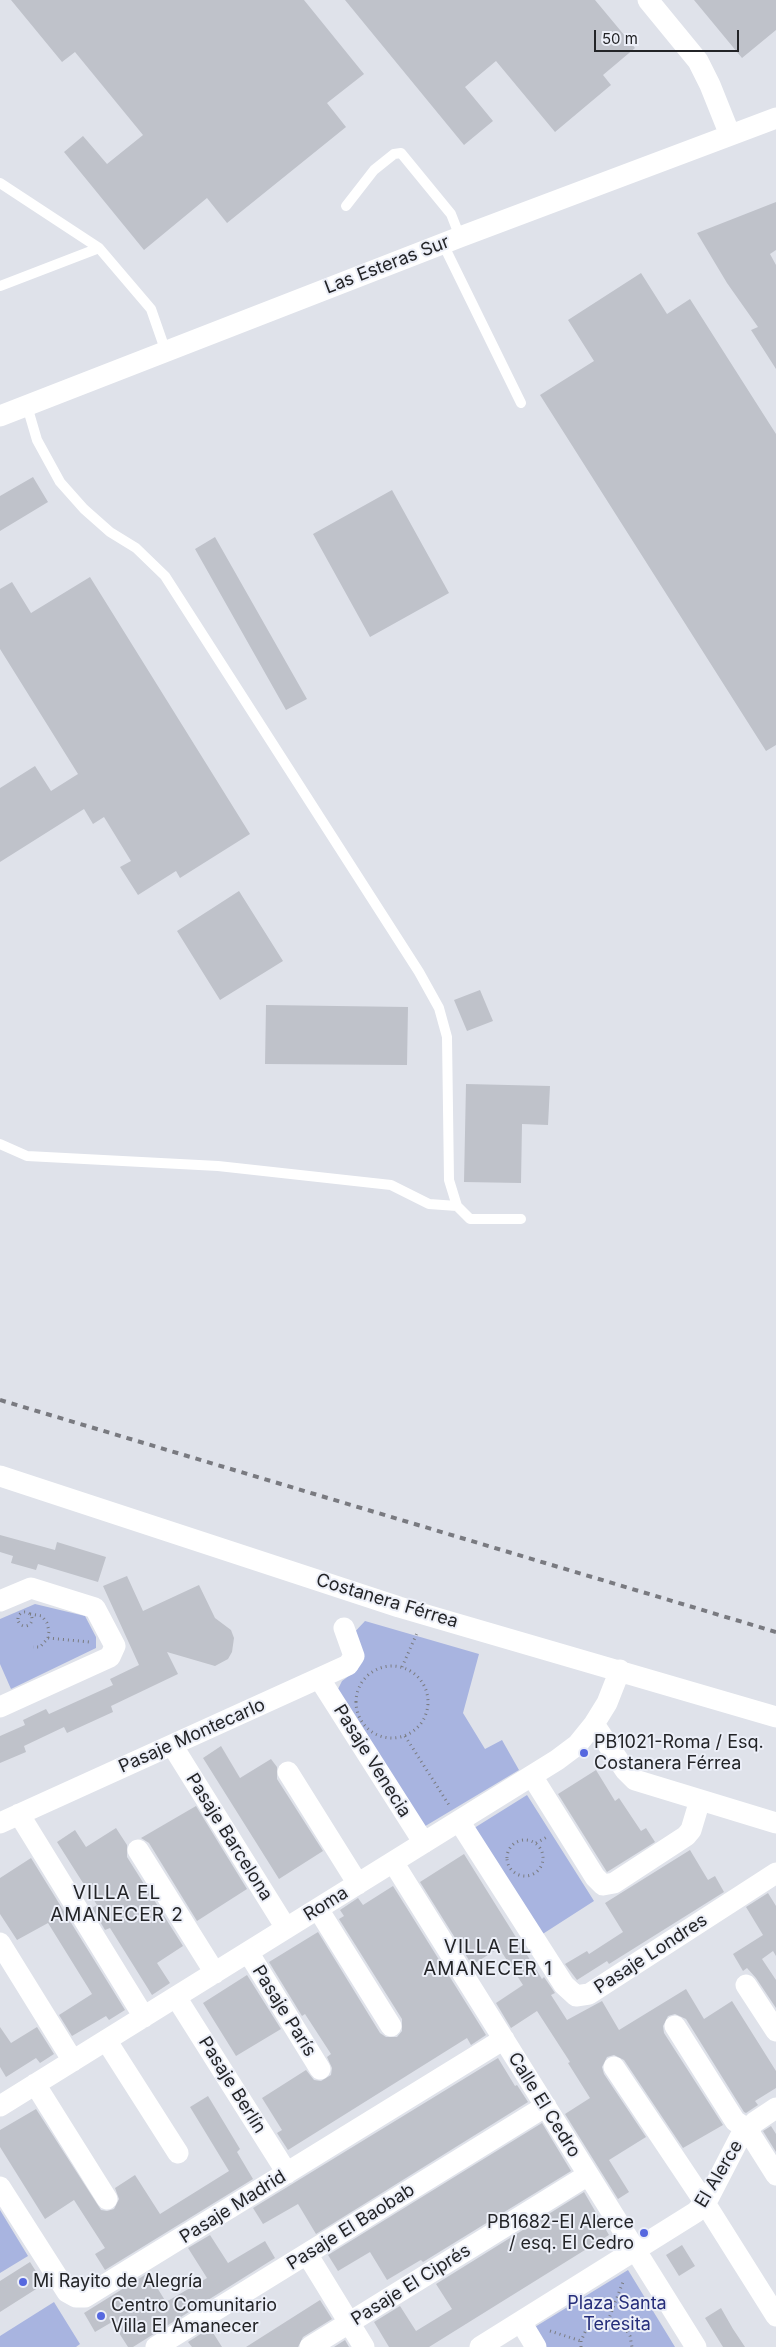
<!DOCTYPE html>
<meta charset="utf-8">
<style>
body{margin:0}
#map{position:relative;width:776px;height:2347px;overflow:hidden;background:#dfe2ea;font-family:Inter,sans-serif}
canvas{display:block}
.scale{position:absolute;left:594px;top:30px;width:145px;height:22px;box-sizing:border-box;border:2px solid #232427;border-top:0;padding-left:6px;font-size:15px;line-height:18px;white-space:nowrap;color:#232427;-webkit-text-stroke:4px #eceff8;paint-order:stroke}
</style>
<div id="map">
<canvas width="776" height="2347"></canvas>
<div class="scale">50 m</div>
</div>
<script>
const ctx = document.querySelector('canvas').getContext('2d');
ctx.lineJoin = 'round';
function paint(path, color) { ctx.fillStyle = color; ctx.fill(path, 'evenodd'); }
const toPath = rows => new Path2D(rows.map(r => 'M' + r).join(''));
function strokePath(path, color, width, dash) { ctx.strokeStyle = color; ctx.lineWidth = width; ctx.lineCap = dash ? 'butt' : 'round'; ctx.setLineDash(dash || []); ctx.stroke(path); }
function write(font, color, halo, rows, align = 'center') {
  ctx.font = font + ' Inter,sans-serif'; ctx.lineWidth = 4; ctx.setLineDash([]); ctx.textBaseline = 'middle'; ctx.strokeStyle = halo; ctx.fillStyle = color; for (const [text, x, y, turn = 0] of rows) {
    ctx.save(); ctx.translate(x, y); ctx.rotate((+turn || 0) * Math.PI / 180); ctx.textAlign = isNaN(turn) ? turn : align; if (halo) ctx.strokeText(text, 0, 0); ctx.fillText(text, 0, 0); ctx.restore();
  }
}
paint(toPath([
 [35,1604,85,1616,96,1637,96,1648,11,1689,0,1664,0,1619],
 [365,1621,479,1654,463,1713,485,1749,502,1740,519,1770,422,1828,337,1691,342,1681,358,1669,351,1636],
 [527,1795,594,1901,538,1937,471,1830],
 [0,2210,28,2256,0,2273],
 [628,2270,675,2347,541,2347,530,2330],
 [54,2302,80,2344,76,2347,0,2347,0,2336]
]), '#a8b4e0');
paint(toPath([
 [11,0,304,0,364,74,327,103,346,127,227,223,207,198,144,250,64,152,83,136,107,164,143,135,75,52,62,62],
 [345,0,595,0,635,48,603,75,611,85,555,132,496,61,465,87,493,121,464,145],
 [694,0,776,0,776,30,742,58],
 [776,202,776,250,770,254,776,265,776,369,751,330,758,327,727,283,697,233],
 [641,273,667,314,690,299,776,434,776,745,766,751,540,395,594,361,568,320],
 [33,477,48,502,0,531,0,496],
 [392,490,449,593,370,637,313,534],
 [215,537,307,699,286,710,195,549],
 [90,577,250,834,180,878,176,871,138,895,120,867,131,861,104,817,93,824,84,809,0,862,0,788,35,766,51,791,78,774,0,649,0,589,12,582,31,613],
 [239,891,283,961,220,1000,177,931],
 [480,990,493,1021,467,1031,454,1000],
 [266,1005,408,1007,407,1065,265,1064],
 [466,1084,550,1086,548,1125,522,1124,521,1183,464,1182],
 [0,1535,55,1550,57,1542,106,1557,98,1582,38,1564,36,1570,11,1563,13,1556,0,1552],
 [127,1576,143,1611,199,1585,215,1618,231,1630,234,1638,232,1652,228,1659,215,1666,167,1652,178,1674,111,1706,113,1712,67,1733,64,1727,24,1746,26,1752,0,1763,0,1736,25,1725,23,1720,46,1709,49,1714,113,1685,110,1679,139,1665,103,1586],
 [221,1746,240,1778,271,1759,277,1767,277,1779,323,1851,279,1879,203,1758],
 [596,1770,615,1801,619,1798,641,1831,646,1828,655,1842,607,1872,558,1794],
 [196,1806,247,1889,197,1921,149,1843,141,1838],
 [116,1828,127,1845,127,1857,183,1946,157,1963,170,1983,152,1995,110,1928,105,1930,92,1908,97,1905,57,1842,75,1830,86,1847],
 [690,1850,708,1880,715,1876,724,1892,609,1964,607,1961,577,1980,565,1964,587,1951,589,1954,623,1932,605,1903],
 [464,1854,542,1979,544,1977,555,1993,551,1995,567,2020,602,2001,619,2030,686,1989,704,2019,732,2001,776,2071,776,2088,755,2101,758,2105,746,2113,744,2112,686,2019,675,2014,668,2016,663,2026,664,2033,723,2125,683,2148,624,2060,614,2055,607,2057,602,2067,604,2074,646,2137,609,2160,629,2192,618,2199,565,2114,590,2098,568,2063,570,2062,537,2011,511,2028,496,2003,523,1985,499,1948,472,1965,420,1882],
 [31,1858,125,2010,109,2020,106,2016,72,2036,59,2015,92,1994,48,1923,17,1940,0,1914,0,1878],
 [393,1886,486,2035,471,2045,467,2038,288,2150,277,2133,282,2130,262,2098,306,2070,314,2080,321,2081,331,2075,332,2068,327,2057,331,2054,305,2014,302,2016,269,1962,318,1932,380,2033,386,2037,397,2037,402,2031,402,2019,339,1919,344,1916,340,1910,358,1898,363,1905],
 [768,1893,776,1906,776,1956,773,1951,762,1959,776,1980,776,2008,756,1978,747,1968,743,1971,733,1954,763,1935,746,1907],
 [247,1975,281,2029,236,2056,203,2003],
 [0,2027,11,2043,37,2027,54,2054,40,2063,36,2058,6,2077,0,2067],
 [498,2058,515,2086,517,2085,528,2102,316,2234,298,2204,263,2224,253,2208],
 [208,2096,240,2149,237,2152,253,2179,105,2270,95,2254,105,2248,74,2200,45,2219,0,2147,0,2130,36,2109,101,2210,107,2211,114,2209,119,2199,115,2188,135,2175,160,2214,229,2171,190,2107],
 [542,2123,571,2171,423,2262,421,2260,419,2261,387,2280,370,2252,338,2271,328,2255],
 [771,2126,776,2134,776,2152,763,2131],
 [584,2192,609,2235,429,2347,389,2347,374,2322,400,2306,416,2331,452,2309,436,2284],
 [210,2235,228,2263,265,2241,275,2258,133,2347,128,2347,112,2322,95,2332,84,2313,148,2273,166,2302,207,2278,188,2248],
 [682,2245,695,2266,679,2276,666,2255],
 [30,2262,44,2284,0,2312,0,2281],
 [320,2300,332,2319,303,2337,298,2347,246,2347],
 [721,2308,733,2329,745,2347,723,2347,705,2318],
 [210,2328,222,2347,192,2347,188,2342],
 [345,2340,349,2347,334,2347]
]), '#bfc2ca');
strokePath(toPath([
 '18 1619a7 7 0 1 1 14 0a7 7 0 1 1-14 0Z',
 [30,1614,42,1616,47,1623,49,1631,48,1638,40,1647,33,1647],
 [48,1638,90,1642],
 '356 1702a36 36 0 1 1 72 0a36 36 0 1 1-72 0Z',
 [402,1667,417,1633],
 [405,1736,449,1805],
 '507 1858a18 18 0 1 1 36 0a18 18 0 1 1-36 0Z',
 [536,1843,547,1837],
 [608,2321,623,2282],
 [550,2331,581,2341],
 [581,2347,581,2341,586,2330,593,2324,608,2321,625,2328,630,2336,632,2347]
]), '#7a7c81', 3, [1, 4]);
strokePath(toPath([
 [0,183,99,248,151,309,166,352],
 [346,206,374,170,394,154,401,153,451,214,460,237],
 [443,244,521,403],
 [0,286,99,248],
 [27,406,37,440,60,482,84,509,110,532,136,548,165,576,419,972,439,1008,447,1037,449,1180,457,1206,470,1219,521,1219],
 [0,1144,27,1156,218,1166,391,1185,429,1204,457,1206]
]), '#fff', 10);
strokePath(toPath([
 [648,0,698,61,710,85,730,135],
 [0,416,460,237,776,118],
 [0,1476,399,1607,776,1717],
 [0,1601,31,1588,95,1608,115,1646,110,1657,0,1707],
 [319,1678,424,1843],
 [594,1724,625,1770,635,1780,776,1823],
 [172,1745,286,1928],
 [288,1772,358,1884],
 [532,1776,595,1877,603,1885,614,1883,686,1836,691,1830,700,1800],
 [19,1814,144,2017],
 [459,1821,564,1985,576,1996,589,1994,776,1873],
 [0,1823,348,1665,354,1656,344,1628],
 [138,1850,215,1973],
 [393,1862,696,2347],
 [318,1909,391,2026],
 [0,1943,73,2061],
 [248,1952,320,2069],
 [746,1985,776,2031],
 [176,1997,287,2173],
 [675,2026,735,2121,747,2129,776,2175],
 [106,2040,178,2153],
 [614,2067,705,2203,776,2316],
 [35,2084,107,2199],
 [0,2106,557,1760,577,1745,594,1724,607,1703,620,1670],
 [0,2187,67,2292,76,2297,85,2297,504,2039],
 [307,2254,364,2347],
 [521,2322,536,2347],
 [156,2347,546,2106],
 [310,2347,588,2175],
 [480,2347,696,2212,709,2197,740,2137,755,2122,776,2108]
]), '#fff', 21);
strokePath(toPath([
 [0,1400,776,1632]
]), '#797a80', 4, [6, 6]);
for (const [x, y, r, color] of [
 [584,1753,5,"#5668df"],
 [644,2233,5,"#5668df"],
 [23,2282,5,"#5668df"],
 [101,2316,5,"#5668df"]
]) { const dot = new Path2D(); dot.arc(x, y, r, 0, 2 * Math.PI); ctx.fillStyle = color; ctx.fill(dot); strokePath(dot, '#eceff8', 2); }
write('18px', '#232427', '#eceff8', [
 ["Las Esteras Sur",387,265,-21],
 ["Costanera Férrea",387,1601,17],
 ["Pasaje Montecarlo",192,1736,-24],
 ["Pasaje Venecia",372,1761,58],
 ["Pasaje Barcelona",229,1837,58],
 ["Roma",326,1904,-32],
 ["Pasaje Londres",651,1954,-33],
 ["Pasaje París",284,2011,58],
 ["Pasaje Berlín",232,2085,58],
 ["Calle El Cedro",544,2105,58],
 ["El Alerce",719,2174,-59],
 ["Pasaje Madrid",233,2207,-32],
 ["Pasaje El Baobab",351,2227,-32],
 ["Pasaje El Ciprés",411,2285,-32]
]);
write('18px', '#232427', '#eceff8', [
 ["PB1021-Roma / Esq.",594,1743],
 ["Costanera Férrea",594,1764],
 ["PB1682-El Alerce",634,2223,"right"],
 ["/ esq. El Cedro",634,2244,"right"],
 ["Mi Rayito de Alegría",33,2282],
 ["Centro Comunitario",111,2306],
 ["Villa El Amanecer",111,2327]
], 'left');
write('18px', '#252d7a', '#eceff8', [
 ["Plaza Santa",617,2304],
 ["Teresita",617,2325]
]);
ctx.letterSpacing = '1px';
write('19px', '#232427', '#eceff8', [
 ["VILLA EL",117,1893],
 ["AMANECER 2",117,1915],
 ["VILLA EL",488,1947],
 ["AMANECER 1",488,1969]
]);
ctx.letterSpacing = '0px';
</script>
